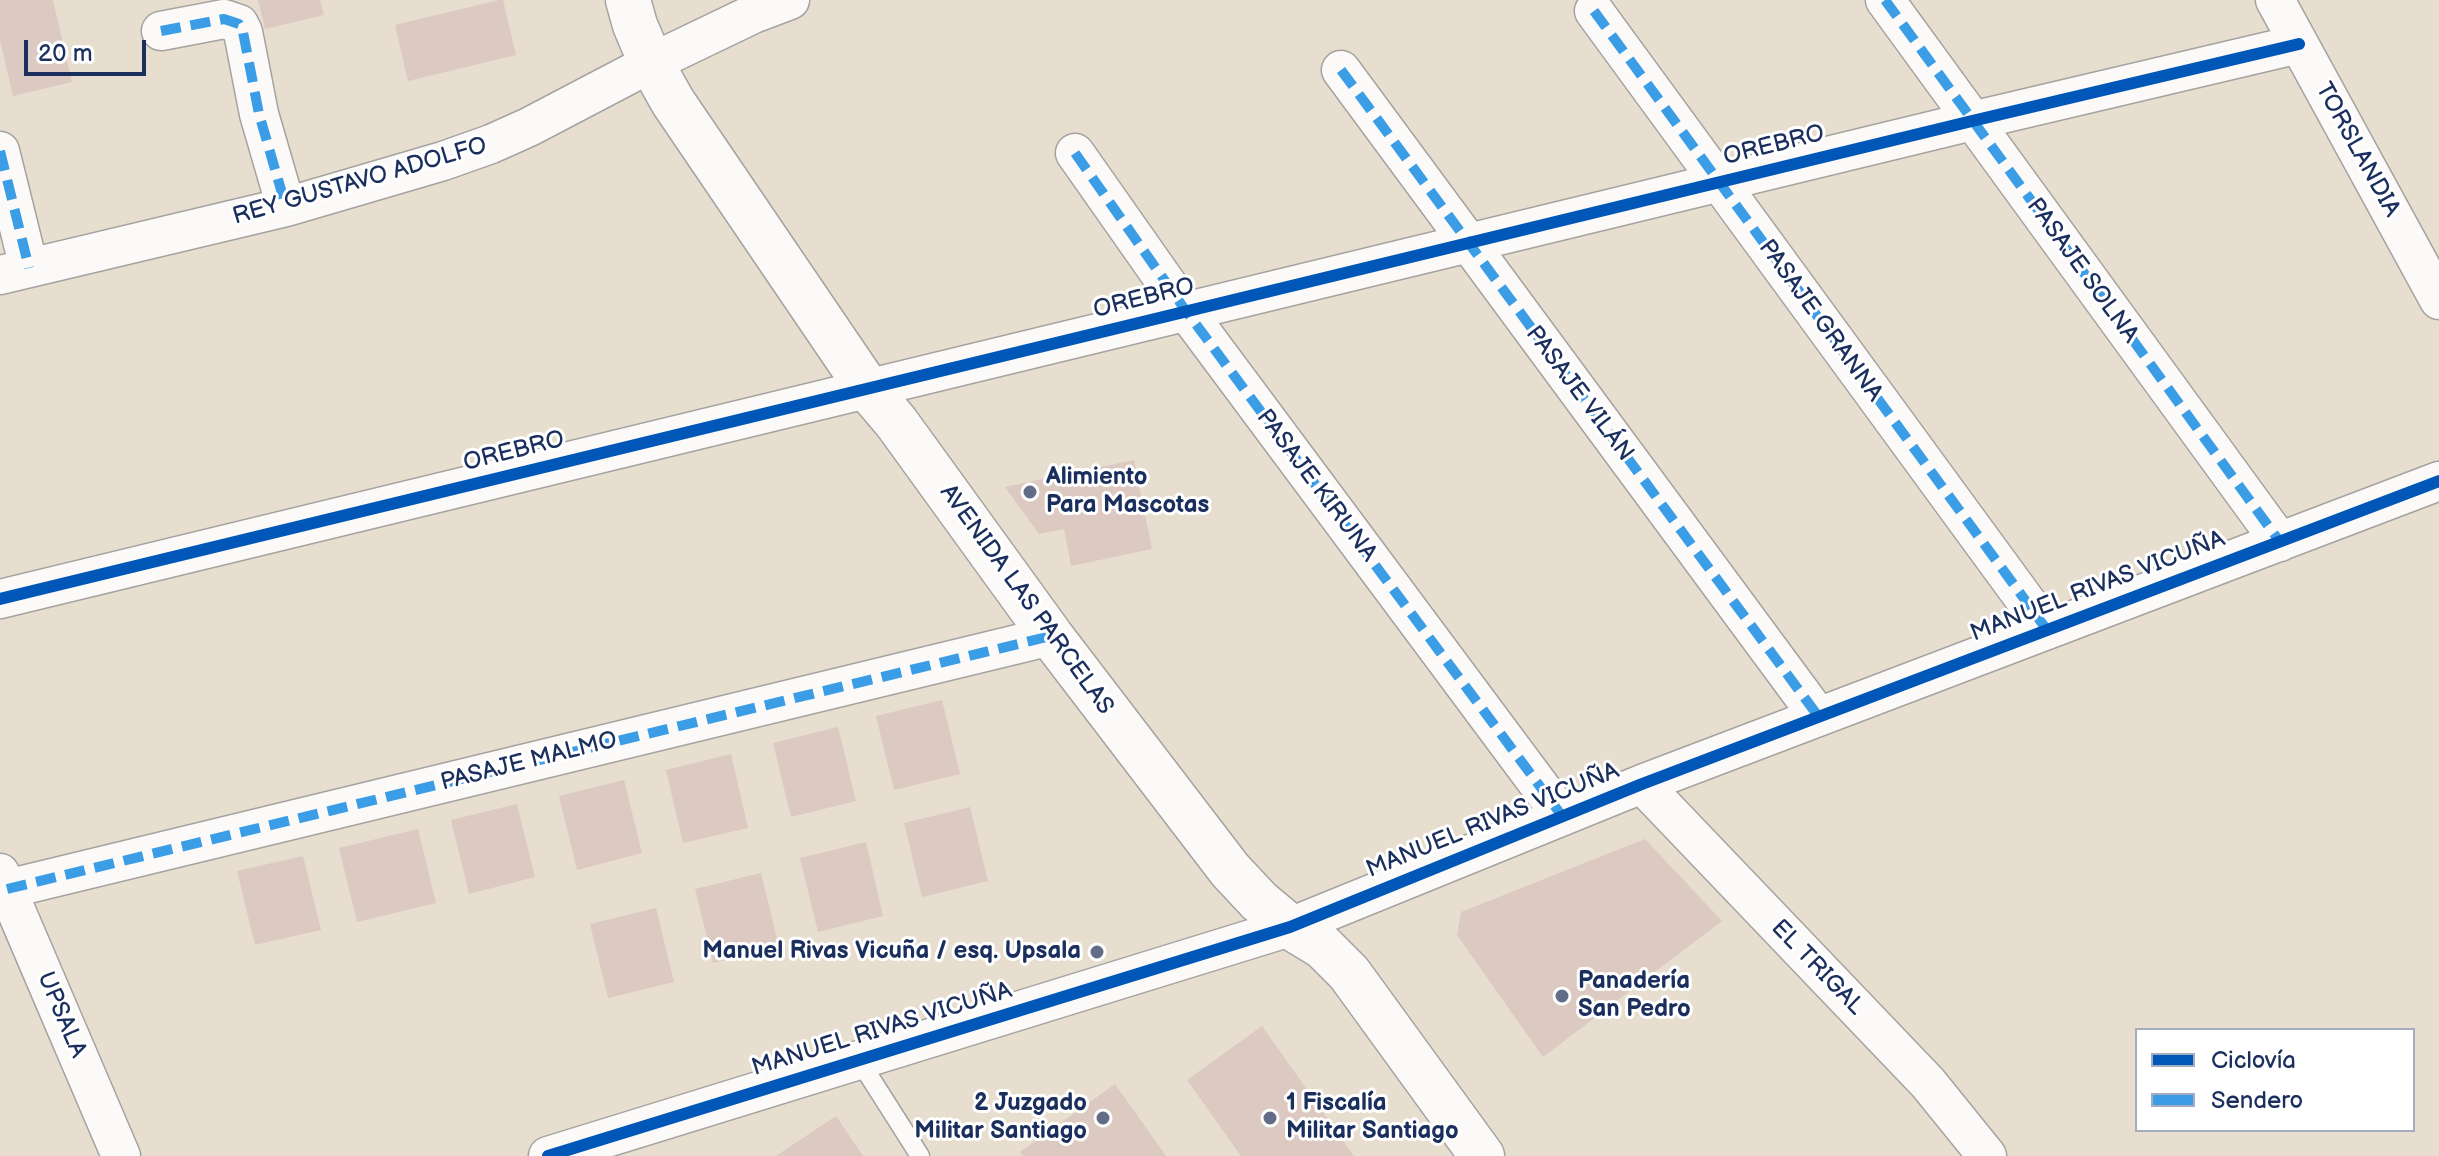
<!DOCTYPE html>
<meta charset="utf-8">
<style>
body{margin:0}
#map{position:relative;width:2439px;height:1156px;overflow:hidden;background:#e7decf;font-family:"Balsamiq Sans",sans-serif}
canvas{display:block}
.legend{position:absolute;left:2135px;top:1028px;width:280px;height:104px;box-sizing:border-box;background:#fff;border:2px solid #a4acbf;margin:0;padding:10px 14px;list-style:none;font-size:24px;color:#1b2f5e}
.legend li{display:flex;align-items:center;gap:16px;height:40px}
.legend b{width:40px;border:2px solid #a4acbf}
.scale{position:absolute;left:24px;top:40px;width:122px;height:36px;box-sizing:border-box;border:4px solid #1b2f5e;border-top:0;padding-left:10px;font-size:24px;line-height:28px;white-space:nowrap;color:#1b2f5e;-webkit-text-stroke:6px #fff;paint-order:stroke}
</style>
<div id="map">
<canvas width="2439" height="1156"></canvas>
<ul class="legend">
<li><b style="height:10px;background:#0057b8"></b>Ciclovía</li>
<li><b style="height:10px;background:#3b9de6"></b>Sendero</li>
</ul>
<div class="scale">20 m</div>
</div>
<script>
const ctx = document.querySelector('canvas').getContext('2d');
ctx.lineJoin = 'round';
function paint(path, color) { ctx.fillStyle = color; ctx.fill(path, 'evenodd'); }
const toPath = rows => new Path2D(rows.map(r => 'M' + r).join(''));
function strokePath(path, color, width, dash) { ctx.strokeStyle = color; ctx.lineWidth = width; ctx.lineCap = dash ? 'butt' : 'round'; ctx.setLineDash(dash || []); ctx.stroke(path); }
function write(font, color, halo, rows, align = 'center') {
  ctx.font = font + ' "Balsamiq Sans",sans-serif'; ctx.lineWidth = 6; ctx.setLineDash([]); ctx.textBaseline = 'middle'; ctx.strokeStyle = halo; ctx.fillStyle = color; for (const [text, x, y, turn = 0] of rows) {
    ctx.save(); ctx.translate(x, y); ctx.rotate((+turn || 0) * Math.PI / 180); ctx.textAlign = isNaN(turn) ? turn : align; if (halo) ctx.strokeText(text, 0, 0); ctx.fillText(text, 0, 0); ctx.restore();
  }
}
paint(toPath([
 [0,0,53,0,72,82,13,96,0,40],
 [258,0,320,0,324,15,265,29],
 [499,0,503,0,516,55,408,81,395,25],
 [1134,460,1152,549,1071,566,1064,529,1039,534,1005,487],
 [942,700,960,774,894,790,876,716],
 [838,727,856,801,791,817,773,743],
 [731,754,748,828,683,843,666,770],
 [624,780,642,853,577,870,559,796],
 [517,804,535,877,469,894,451,820],
 [970,807,988,881,922,897,904,823],
 [418,829,436,903,357,922,339,848],
 [1645,839,1722,921,1543,1057,1457,935,1461,912],
 [866,842,883,916,818,932,800,858],
 [303,856,321,930,255,945,237,871],
 [761,873,779,947,713,963,695,889],
 [656,908,674,982,608,998,590,924],
 [1262,1026,1354,1156,1241,1156,1187,1080],
 [1115,1084,1166,1156,1023,1156,1020,1152],
 [836,1116,863,1156,776,1156]
]), '#dcc9c1');
const lane = toPath([
 [859,1060,920,1156]
]);
const street = toPath([
 [1885,0,2280,542],
 [2275,0,2439,300],
 [1594,11,2047,630],
 [161,31,224,19,239,24,243,32,259,114,286,207],
 [1341,70,1818,716],
 [0,151,29,268],
 [1075,153,1186,311,1562,816],
 [0,275,286,207,443,161,491,144,529,127,651,63,753,14,790,0],
 [0,599,1972,121,2299,44],
 [1642,784,1928,1083,1987,1156],
 [0,873,121,1156],
 [7,889,1051,636],
 [548,1156,1290,927,1642,784,2439,481]
]);
const secondary = toPath([
 [628,0,635,25,651,63,673,102,868,389,896,422,1051,636,1230,870,1259,901,1290,927,1323,947,1349,973,1482,1156]
]);
strokePath(lane, '#a5a3a0', 21);
strokePath(street, '#a5a3a0', 41);
strokePath(secondary, '#a5a3a0', 47);
strokePath(lane, '#fbfaf8', 18);
strokePath(street, '#fbfaf8', 38);
strokePath(secondary, '#fbfaf8', 44);
strokePath(toPath([
 [1885,0,2280,542],
 [1594,11,2047,630],
 [161,31,224,19,239,24,243,32,259,114,286,207],
 [1341,70,1818,716],
 [0,151,29,268],
 [1075,153,1186,311,1562,816],
 [7,889,1051,636]
]), '#3b9de6', 10, [20, 10]);
strokePath(toPath([
 [0,599,1972,121,2299,44],
 [548,1156,1290,927,1642,784,2439,481]
]), '#0057b8', 12);
for (const [x, y, r, color] of [
 [1030,492,8,"#626c86"],
 [1097,952,8,"#626c86"],
 [1562,996,8,"#626c86"],
 [1103,1118,8,"#626c86"],
 [1270,1118,8,"#626c86"]
]) { const dot = new Path2D(); dot.arc(x, y, r, 0, 2 * Math.PI); ctx.fillStyle = color; ctx.fill(dot); strokePath(dot, '#fff', 3); }
write('24px', '#1b2f5e', '#fff', [
 ["OREBRO",1774,146,-14],
 ["TORSLANDIA",2357,150,61],
 ["REY GUSTAVO ADOLFO",360,182,-16],
 ["PASAJE SOLNA",2082,271,54],
 ["OREBRO",1144,299,-14],
 ["PASAJE GRANNA",1820,321,54],
 ["PASAJE VILÁN",1579,394,53],
 ["OREBRO",514,452,-14],
 ["PASAJE KIRUNA",1316,486,53],
 ["MANUEL RIVAS VICUÑA",2098,587,-21],
 ["AVENIDA LAS PARCELAS",1026,600,54],
 ["PASAJE MALMO",529,762,-14],
 ["MANUEL RIVAS VICUÑA",1493,821,-22],
 ["EL TRIGAL",1817,968,46],
 ["UPSALA",61,1015,67],
 ["MANUEL RIVAS VICUÑA",882,1030,-17]
]);
write('bold 24px', '#1b2f5e', '#fff', [
 ["Alimiento",1046,478],
 ["Para Mascotas",1046,506],
 ["Manuel Rivas Vicuña / esq. Upsala",1081,952,"right"],
 ["Panadería",1578,982],
 ["San Pedro",1578,1010],
 ["2 Juzgado",1087,1104,"right"],
 ["Militar Santiago",1087,1132,"right"],
 ["1 Fiscalía",1286,1104],
 ["Militar Santiago",1286,1132]
], 'left');
</script>
